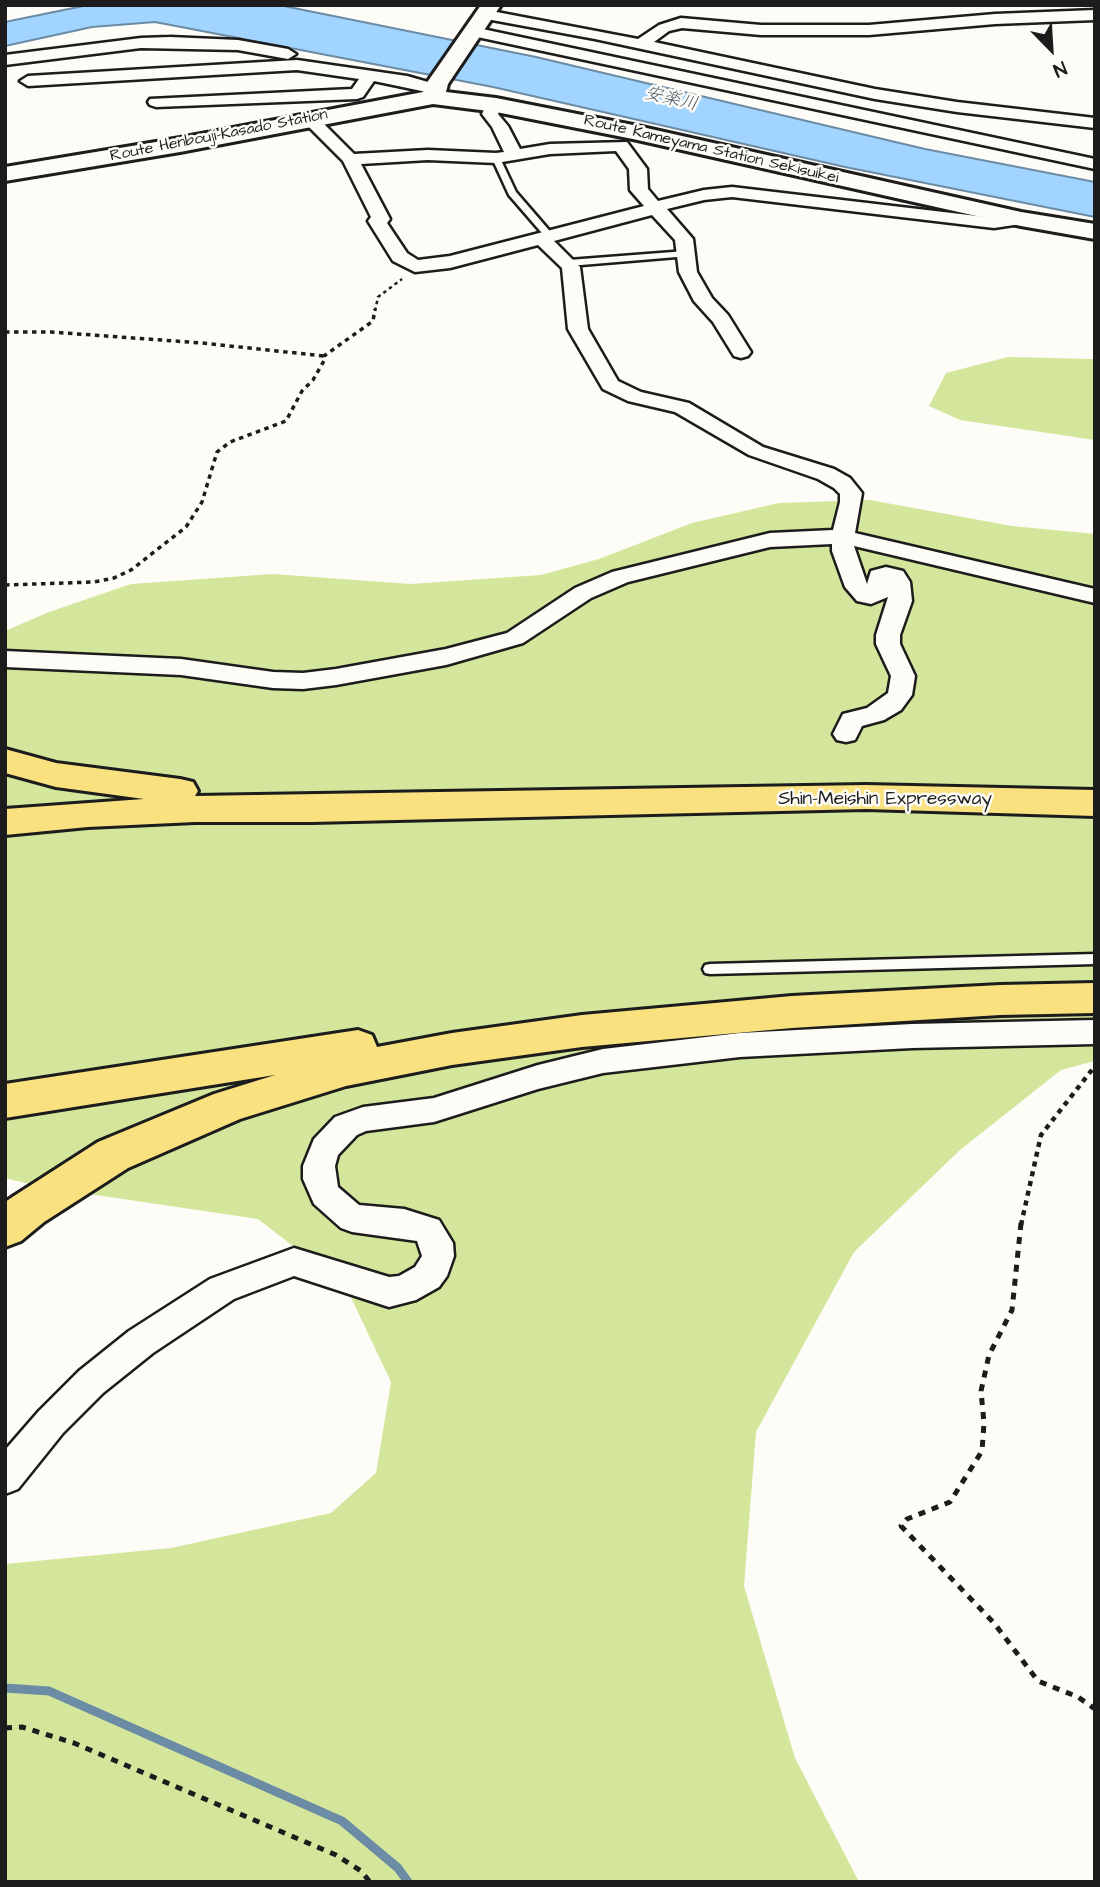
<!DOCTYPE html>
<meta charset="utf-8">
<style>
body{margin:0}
#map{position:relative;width:1100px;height:1887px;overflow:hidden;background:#fdfcf7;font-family:"Architects Daughter",sans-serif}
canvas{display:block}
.frame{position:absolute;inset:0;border:7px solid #1c1c1c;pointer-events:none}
.north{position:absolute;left:1016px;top:14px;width:70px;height:70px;-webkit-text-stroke:5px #fdfcf7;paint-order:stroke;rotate:156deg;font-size:19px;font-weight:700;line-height:28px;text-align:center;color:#1c1c1c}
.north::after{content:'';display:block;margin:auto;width:24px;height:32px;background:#1c1c1c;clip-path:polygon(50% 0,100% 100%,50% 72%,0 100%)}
</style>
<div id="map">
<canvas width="1100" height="1887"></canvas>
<div class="frame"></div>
<div class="north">N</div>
</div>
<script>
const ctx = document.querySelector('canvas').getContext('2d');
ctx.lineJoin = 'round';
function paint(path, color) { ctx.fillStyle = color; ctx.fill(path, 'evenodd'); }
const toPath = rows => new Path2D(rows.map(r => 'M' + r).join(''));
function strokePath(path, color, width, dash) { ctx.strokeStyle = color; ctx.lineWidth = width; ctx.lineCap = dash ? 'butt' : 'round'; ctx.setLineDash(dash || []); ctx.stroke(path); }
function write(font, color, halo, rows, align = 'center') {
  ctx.font = font + ' "Architects Daughter","Klee One",sans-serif'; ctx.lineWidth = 5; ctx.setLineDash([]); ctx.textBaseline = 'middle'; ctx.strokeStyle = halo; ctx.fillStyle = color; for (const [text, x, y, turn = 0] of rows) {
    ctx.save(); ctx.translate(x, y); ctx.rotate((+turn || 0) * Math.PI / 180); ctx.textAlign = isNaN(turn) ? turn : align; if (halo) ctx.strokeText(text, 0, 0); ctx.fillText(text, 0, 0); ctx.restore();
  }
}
paint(toPath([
 [1008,357,1095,359,1095,440,960,420,929,406,946,373],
 [870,500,1012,526,1095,534,1095,1061,1061,1070,960,1150,854,1252,756,1432,744,1586,795,1758,859,1882,5,1882,5,1564,171,1548,331,1513,376,1473,391,1382,346,1287,258,1219,42,1187,5,1178,5,631,49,612,131,584,273,574,410,584,541,575,599,559,692,523,779,503]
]), '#d4e69b');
const water = toPath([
 [88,5,279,5,536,57,925,149,1095,182,1095,217,845,167,493,87,155,22,92,27,5,46,5,22,88,5]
]);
paint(water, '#a1d5ff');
strokePath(water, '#6c8ba4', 2);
strokePath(toPath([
 [5,1688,49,1691,342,1821,398,1868,408,1882]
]), '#6c8ba4', 9);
const lane = toPath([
 [493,156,499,156,516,192,554,236,554,240,548,240,509,195,492,158,493,156],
 [686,251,691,254,689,256,569,266,564,263,569,260,686,251],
 [1095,954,1095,964,710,974,705,973,703,969,705,965,710,964,1095,954]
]);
const street = toPath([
 [486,10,638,39,659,25,681,18,761,25,869,25,995,14,1095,10,1095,20,995,24,869,35,761,35,682,28,669,31,654,42,875,89,957,102,1095,118,1095,128,957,112,875,99,595,39,481,18,478,15,481,12,486,10],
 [473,27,1095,159,1095,169,468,35,465,32,468,29,473,27],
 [170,37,238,40,288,49,296,54,288,59,238,50,141,48,5,65,5,55,141,38,170,37],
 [297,60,407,76,442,86,444,89,436,94,374,81,363,97,357,99,156,107,150,105,148,102,150,99,352,89,359,79,297,70,28,86,20,81,28,76,297,60],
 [494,99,502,104,498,114,508,126,520,149,550,144,627,142,647,169,648,189,658,201,704,190,732,187,994,218,1027,215,1030,219,1027,223,994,228,732,197,704,200,667,209,693,239,697,272,712,298,728,315,751,352,748,356,741,358,734,356,713,322,694,301,679,272,675,240,652,215,554,241,580,267,588,329,618,381,641,392,689,403,763,447,834,469,850,478,862,493,855,533,1095,589,1095,603,854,546,867,584,871,571,886,567,903,571,910,582,912,601,900,635,900,644,915,676,912,695,901,710,884,720,862,726,855,740,846,742,837,740,833,734,843,714,867,708,888,693,891,676,876,644,876,635,888,597,871,604,857,601,845,587,832,551,832,544,770,547,628,582,591,598,523,643,446,665,336,685,303,689,273,688,181,675,5,667,5,651,181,659,273,672,303,673,336,669,446,649,507,633,575,588,612,572,770,533,833,530,840,502,840,494,834,488,818,479,749,455,675,412,628,401,603,389,568,329,562,268,538,245,450,268,415,272,393,261,368,221,371,217,343,161,302,120,304,116,316,116,354,154,428,150,496,153,504,152,492,127,482,114,488,101,494,99],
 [616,151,629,169,630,190,644,206,450,256,418,260,407,253,387,223,390,219,361,164,428,160,496,163,550,154,616,151],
 [1095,1020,1095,1044,912,1048,740,1057,603,1073,538,1089,434,1122,366,1131,357,1135,338,1155,335,1166,338,1187,359,1205,404,1209,439,1220,453,1243,454,1256,447,1276,439,1287,416,1300,389,1307,294,1276,234,1299,153,1353,103,1393,63,1433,18,1489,5,1494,5,1450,39,1411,79,1371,129,1331,210,1279,294,1248,389,1277,399,1276,415,1267,422,1256,417,1241,352,1232,341,1228,314,1204,303,1179,303,1166,314,1139,335,1117,363,1107,434,1098,538,1065,603,1049,740,1033,912,1024,1095,1020]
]);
const secondary = toPath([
 [481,5,501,5,448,84,446,92,496,98,633,125,1021,212,1095,224,1095,239,1021,226,633,139,496,112,433,104,180,152,5,181,5,167,180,138,423,92,426,84,481,5]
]);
const highway = toPath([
 [5,749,56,763,180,779,193,782,198,791,195,796,866,785,1095,790,1095,816,866,809,312,822,195,822,88,827,5,835,5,809,144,799,56,787,5,773,5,749],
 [1095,983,1095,1013,1000,1015,792,1028,582,1047,452,1065,346,1086,240,1119,128,1168,44,1222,21,1241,5,1247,5,1202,14,1196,98,1142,214,1094,275,1075,5,1118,5,1084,358,1030,372,1035,377,1047,452,1033,582,1015,792,996,1000,985,1095,983]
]);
strokePath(lane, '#1c1c1c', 5);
strokePath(street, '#1c1c1c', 5);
strokePath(secondary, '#1c1c1c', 6);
strokePath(highway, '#1c1c1c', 6);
strokePath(toPath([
 [375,311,378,297,402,279]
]), '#1c1c1c', 2.5, [3.5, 3.5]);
strokePath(toPath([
 [5,332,51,332,202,343,324,356],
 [5,585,94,582,114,578,131,570,186,527,202,502,217,452,230,442,286,421,302,391,313,380,325,359,324,356,373,321,375,309]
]), '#1c1c1c', 3.5, [4.5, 4.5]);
strokePath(toPath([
 [1021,1225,1041,1135,1095,1066]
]), '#1c1c1c', 4.5, [5, 5]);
strokePath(toPath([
 [1021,1223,1012,1310,989,1355,981,1391,984,1423,982,1451,950,1502,907,1519,901,1526,994,1623,1038,1681,1078,1697,1095,1709],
 [5,1728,22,1727,74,1743,336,1855,361,1871,370,1882]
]), '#1c1c1c', 5, [7, 7]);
paint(lane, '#fdfcf7');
paint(street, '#fdfcf7');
paint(secondary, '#fdfcf7');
paint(highway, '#fae180');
write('16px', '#1c1c1c', '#fdfcf7', [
 ["Route Henbouji-Kasado Station",219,136,-11],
 ["Route Kameyama Station Sekisuikei",711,150,13]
]);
write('italic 18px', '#4b5d6b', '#fdfcf7', [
 ["安楽川",671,100,13]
]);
write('19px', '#1c1c1c', '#fdfcf7', [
 ["Shin-Meishin Expressway",885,800]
]);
</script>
